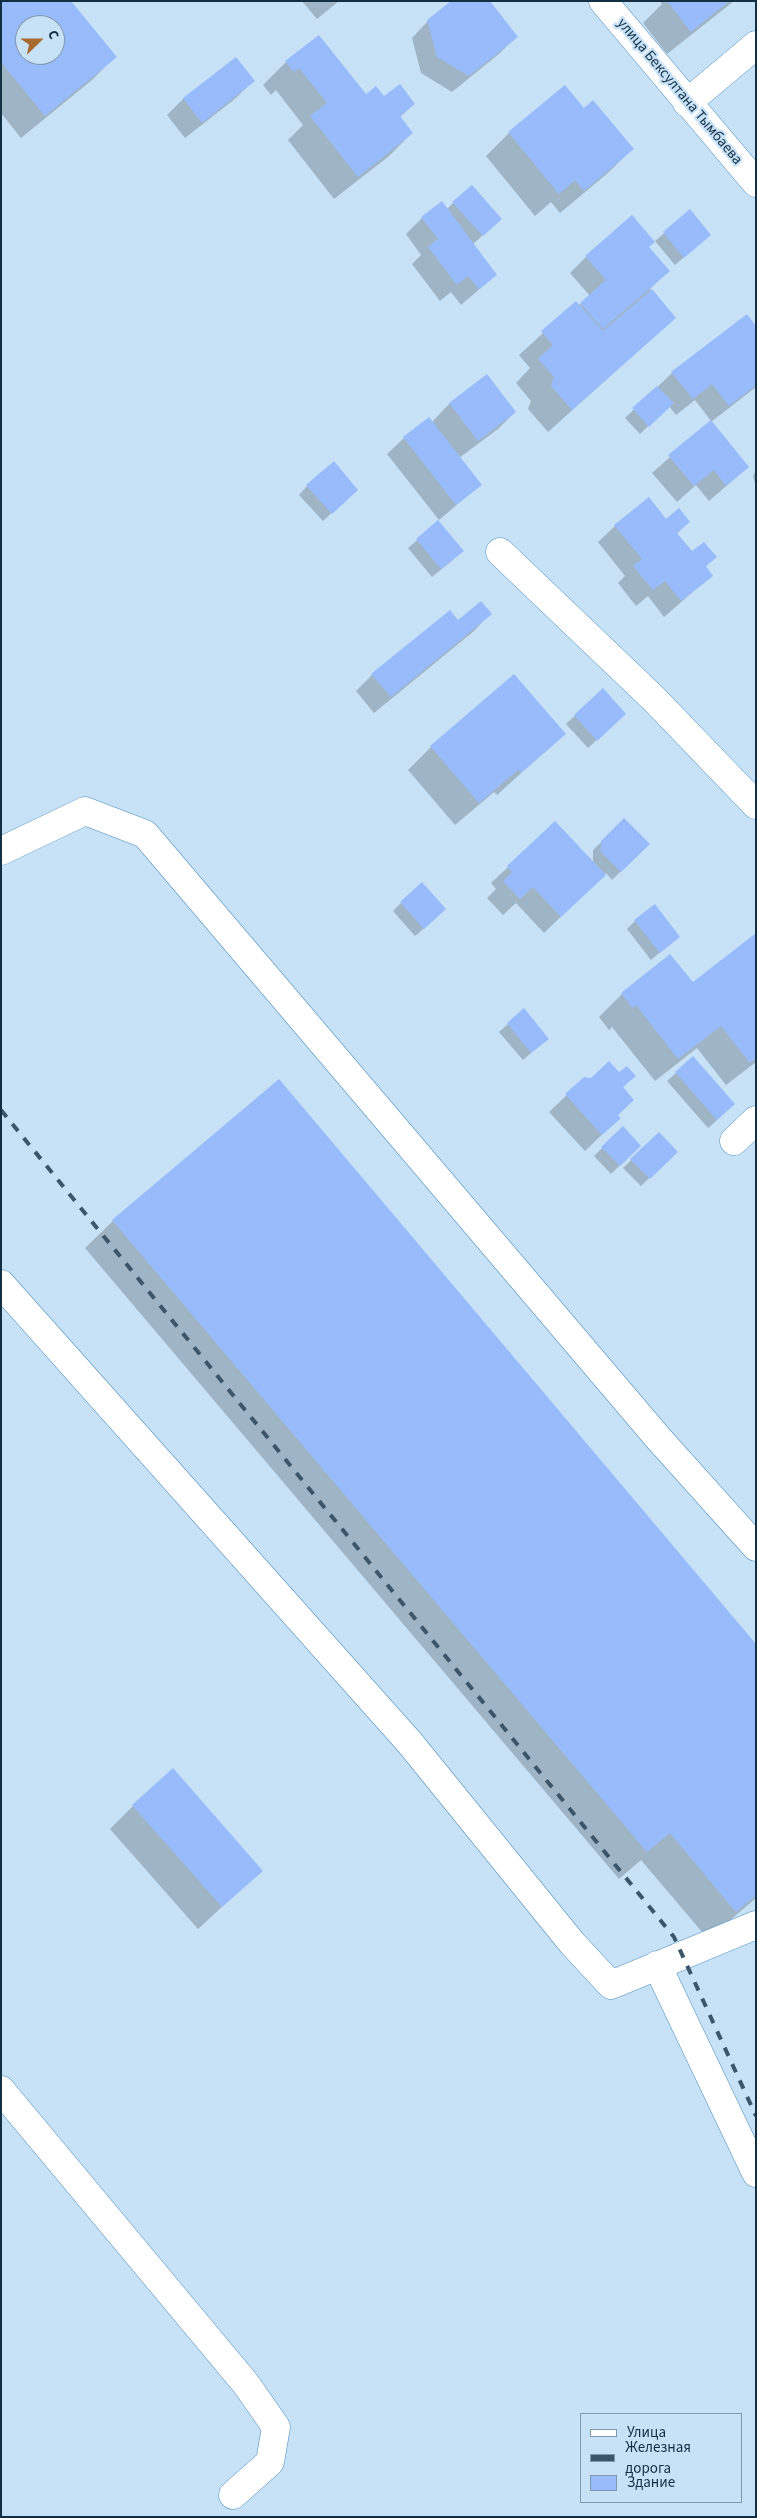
<!DOCTYPE html>
<meta charset="utf-8">
<style>
body{margin:0}
#map{position:relative;width:757px;height:2518px;overflow:hidden;background:#c7e1f6;font-family:"Source Sans 3",sans-serif}
canvas{display:block}
.frame{position:absolute;inset:0;border:2px solid #132f44;pointer-events:none}
.legend{position:absolute;left:580px;top:2413px;width:162px;height:90px;box-sizing:border-box;background:#c7e1f6;border:1px solid #7f9aaf;margin:0;padding:6px 9px;list-style:none;font-size:15px;color:#132f44}
.legend li{display:flex;align-items:center;gap:10px;height:25px}
.legend b{width:25px;border:1px solid #7f9aaf}
.north{position:absolute;left:15px;top:15px;width:50px;height:50px;box-sizing:border-box;background:#c7e1f6;border:1px solid #7f9aaf;border-radius:50%;rotate:68deg;font-size:14px;font-weight:700;line-height:20px;text-align:center;color:#132f44}
.north::after{content:'';display:block;margin:auto;width:18px;height:22px;background:#a86b2f;clip-path:polygon(50% 0,100% 100%,50% 72%,0 100%)}
</style>
<div id="map">
<canvas width="757" height="2518"></canvas>
<div class="frame"></div>
<ul class="legend">
<li><b style="height:6px;background:#fff"></b>Улица</li>
<li><b style="height:6px;background:#3b566b"></b>Железная дорога</li>
<li><b style="height:14px;background:#98bbfc"></b>Здание</li>
</ul>
<div class="north">С</div>
</div>
<script>
const ctx = document.querySelector('canvas').getContext('2d');
ctx.lineJoin = 'round';
function paint(path, color) { ctx.fillStyle = color; ctx.fill(path, 'evenodd'); }
const toPath = rows => new Path2D(rows.map(r => 'M' + r).join(''));
function strokePath(path, color, width, dash) { ctx.strokeStyle = color; ctx.lineWidth = width; ctx.lineCap = dash ? 'butt' : 'round'; ctx.setLineDash(dash || []); ctx.stroke(path); }
function write(font, color, halo, rows, align = 'center') {
  ctx.font = font + ' "Source Sans 3",sans-serif'; ctx.lineWidth = 4.5; ctx.setLineDash([]); ctx.textBaseline = 'middle'; ctx.strokeStyle = halo; ctx.fillStyle = color; for (const [text, x, y, turn = 0] of rows) {
    ctx.save(); ctx.translate(x, y); ctx.rotate((+turn || 0) * Math.PI / 180); ctx.textAlign = isNaN(turn) ? turn : align; if (halo) ctx.strokeText(text, 0, 0); ctx.fillText(text, 0, 0); ctx.restore();
  }
}
paint(toPath([
 [1,1,69,1,115,57,92,80,21,138,1,113],
 [25,25,55,25,55,55,25,55],
 [302,1,339,1,317,19],
 [660,1,734,1,667,54,643,23,662,4],
 [428,21,517,36,500,53,452,92,421,73,412,38],
 [235,59,253,81,236,98,185,138,167,115,183,99],
 [286,62,366,96,414,104,399,118,412,133,389,156,334,199,288,140,303,125,276,90,271,95,263,85],
 [584,109,632,149,609,172,560,213,551,202,535,216,486,156,509,133],
 [453,203,492,227,473,244,496,275,461,305,451,292,440,301,412,264,421,255,406,234,422,218,447,209],
 [690,211,710,235,675,265,655,241],
 [647,248,668,271,650,289,675,318,548,432,528,409,531,401,516,383,530,368,519,355,576,303,578,306,590,296,570,273,586,257],
 [756,328,756,387,711,422,748,467,709,501,696,485,677,502,652,473,711,421,695,400,676,415,669,406,640,434,625,418,672,373],
 [487,376,515,412,498,429,459,458,480,485,439,520,387,454,404,438,432,422,449,404],
 [755,472,756,472,756,487,753,476],
 [307,486,348,498,323,521,299,495],
 [666,520,688,522,677,534,691,553,715,557,705,567,711,576,664,617,648,596,636,606,618,583,625,576,598,542,615,526],
 [438,522,454,559,432,577,408,548],
 [490,614,474,631,374,713,356,691,372,675,458,621],
 [514,676,564,734,497,795,494,792,455,825,408,770,431,747],
 [603,690,616,722,588,748,566,724],
 [624,820,648,844,612,880,606,873,544,933,516,903,503,915,487,898,496,889,491,883,555,823,593,863,593,850],
 [401,903,436,918,415,936,393,911],
 [635,921,678,937,651,960,627,929],
 [756,935,756,1062,726,1085,697,1048,655,1081,612,1027,609,1030,599,1017,622,994,670,956,693,984],
 [508,1024,547,1039,523,1060,499,1032],
 [676,1073,725,1113,708,1128,667,1081],
 [619,1074,634,1076,622,1088,617,1115,619,1118,585,1151,549,1112,584,1079],
 [623,1128,640,1146,611,1174,594,1156],
 [659,1133,676,1152,641,1186,623,1168],
 [113,1221,756,1646,756,1898,708,1939,641,1860,619,1879,85,1248],
 [133,1806,261,1871,198,1929,110,1829]
]), '#0003');
paint(toPath([
 [1,1,71,1,117,57,45,116,1,62],
 [25,25,55,25,55,55,25,55],
 [451,1,490,1,518,37,469,76,437,57,427,20],
 [667,1,729,1,691,32],
 [319,35,366,94,376,86,384,96,400,84,415,104,400,116,413,133,358,177,310,116,327,103,299,68,294,72,285,61],
 [236,57,255,81,202,123,183,98],
 [565,85,584,108,593,100,634,149,584,191,575,180,559,194,508,132],
 [472,185,502,219,483,236,452,202],
 [442,201,497,275,479,289,468,276,457,285,428,247,438,239,421,217],
 [690,209,711,235,684,258,663,232],
 [632,215,655,242,649,247,670,271,603,329,580,303,606,280,585,256],
 [652,289,676,318,572,410,551,386,554,377,538,359,553,345,541,331,576,301,603,331],
 [747,314,756,326,756,385,729,406,712,384,693,399,671,372],
 [487,374,516,412,478,441,449,403],
 [657,386,674,403,649,427,632,408],
 [429,417,482,485,456,505,403,437],
 [711,420,749,467,726,486,714,470,694,486,668,455],
 [334,461,358,490,332,514,306,485],
 [649,497,666,519,679,508,690,522,677,533,692,551,704,542,717,557,706,566,713,576,681,601,665,581,653,590,633,566,642,559,614,525],
 [438,520,464,551,441,569,416,539],
 [481,601,492,614,391,697,371,674,450,610,458,620],
 [514,674,566,734,521,773,518,770,479,803,430,746],
 [603,688,626,714,597,741,574,715],
 [624,818,650,844,621,872,601,852,601,841],
 [555,821,606,875,561,917,533,887,520,899,503,881,512,872,507,866],
 [422,882,446,909,424,929,400,902],
 [655,904,680,937,660,953,634,920],
 [756,933,756,1058,750,1063,721,1026,678,1059,636,1005,632,1008,621,993,670,954,693,982],
 [524,1008,549,1039,531,1053,507,1023],
 [693,1056,735,1104,717,1120,675,1072],
 [609,1061,619,1072,627,1066,636,1076,623,1087,634,1100,618,1115,621,1118,602,1135,565,1094,584,1077,591,1078],
 [279,1079,756,1644,756,1895,736,1912,670,1833,647,1852,112,1220],
 [623,1126,641,1146,620,1166,601,1147],
 [659,1132,678,1152,650,1179,630,1159],
 [173,1768,263,1871,222,1907,132,1805]
]), '#98bbfc');
const minor = toPath([
 [603,1,756,183],
 [687,103,756,45],
 [500,552,654,699,756,805],
 [1,851,85,811,145,834,659,1439,756,1547],
 [734,1141,756,1120],
 [1,1284,410,1743,572,1943,611,1985,756,1925],
 [657,1965,756,2173],
 [1,2090,246,2384,276,2427,270,2462,233,2495]
]);
strokePath(minor, '#4c8ebf', 29);
strokePath(minor, '#fff', 28);
strokePath(toPath([
 [1,1110,674,1937,756,2116]
]), '#3b566b', 4, [9, 9]);
write('15px', '#132f44', '#c7e1f6', [
 ["улица Бексултана Тымбаева",679,92,50]
]);
</script>
